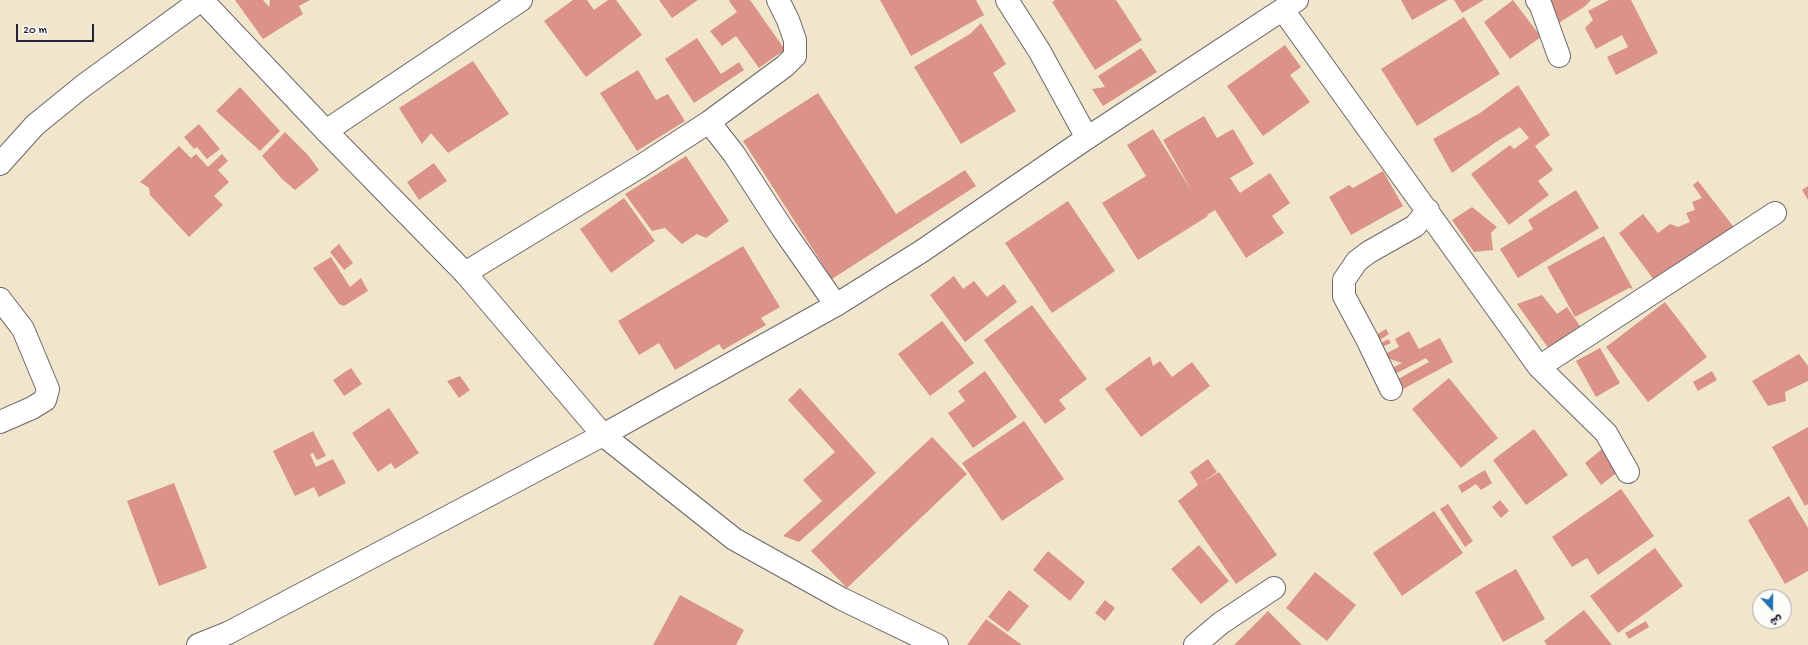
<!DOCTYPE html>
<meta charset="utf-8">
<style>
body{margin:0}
#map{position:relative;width:1808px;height:645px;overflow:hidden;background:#f1e6cb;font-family:"Gochi Hand","Playpen Sans Arabic",sans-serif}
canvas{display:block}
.north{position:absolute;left:1752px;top:589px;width:40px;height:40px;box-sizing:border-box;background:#fdfcf7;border:1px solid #a5a5ac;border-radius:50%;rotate:159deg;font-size:11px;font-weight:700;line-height:16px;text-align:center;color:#22223b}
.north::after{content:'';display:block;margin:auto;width:14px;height:18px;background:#1f6fb2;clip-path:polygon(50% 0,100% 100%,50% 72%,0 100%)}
.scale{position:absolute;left:16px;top:24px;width:78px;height:18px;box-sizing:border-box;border:2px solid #22223b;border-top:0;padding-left:5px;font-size:12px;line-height:14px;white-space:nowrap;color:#22223b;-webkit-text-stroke:3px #fdfcf7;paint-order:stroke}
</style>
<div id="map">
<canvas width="1808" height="645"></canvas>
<div class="north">ش</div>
<div class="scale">20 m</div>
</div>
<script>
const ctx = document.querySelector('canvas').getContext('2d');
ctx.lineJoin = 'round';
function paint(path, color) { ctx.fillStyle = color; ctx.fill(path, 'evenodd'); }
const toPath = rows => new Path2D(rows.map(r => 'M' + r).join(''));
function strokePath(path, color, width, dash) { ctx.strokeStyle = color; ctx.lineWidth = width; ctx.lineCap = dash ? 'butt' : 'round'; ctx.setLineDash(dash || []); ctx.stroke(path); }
paint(toPath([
 [235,0,263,0,269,7,270,0,310,0,299,6,303,14,263,39],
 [573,0,587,0,594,10,608,0,616,0,642,35,586,77,544,21],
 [659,0,698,0,672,18],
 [730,0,750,0,788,54,780,53,759,68,736,36,722,46,710,31,737,12,729,1],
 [880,0,976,0,984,15,911,56],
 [1055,0,1116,0,1142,40,1095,70,1052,2],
 [1401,0,1448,0,1412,20],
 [1454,0,1484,0,1462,13],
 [1513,0,1541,37,1510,59,1484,22],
 [1542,0,1591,0,1584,7,1557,24],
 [1609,0,1631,0,1658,53,1616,75,1607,57,1628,47,1622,35,1596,49,1585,28,1593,20,1588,11],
 [1464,17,1500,74,1417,126,1381,69],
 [981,23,1006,64,993,73,1016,111,961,144,914,67,970,34],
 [697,38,721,74,739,62,744,70,694,103,665,59],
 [1285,45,1301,67,1290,75,1310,102,1263,136,1227,86],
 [1141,48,1157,72,1103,106,1092,89,1105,87,1098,76],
 [473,61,509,114,448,153,431,133,422,144,399,108],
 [638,70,656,100,668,94,685,121,637,151,600,93],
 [1518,85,1550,135,1535,146,1553,170,1538,181,1549,195,1509,225,1471,174,1510,145,1514,149,1529,138,1520,127,1496,142,1452,173,1433,139,1480,113],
 [240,87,280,131,260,151,216,111],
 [818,93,896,214,965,170,976,186,832,279,743,141],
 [1204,116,1217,138,1233,129,1254,164,1230,178,1240,193,1270,173,1290,203,1272,216,1284,233,1246,258,1215,210,1207,215,1208,216,1138,260,1102,203,1146,176,1127,145,1153,129,1193,193,1163,140],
 [199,124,220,149,207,159,197,147,194,149,184,137],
 [285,132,308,155,319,170,295,190,282,179,262,156],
 [179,146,191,158,196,154,208,167,222,154,228,161,218,170,229,182,214,196,223,205,189,237,150,195,149,188,140,182],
 [686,156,729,221,706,238,697,234,682,244,665,228,652,231,625,194],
 [434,163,447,181,419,200,407,182],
 [1383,171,1403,206,1351,235,1329,197,1349,185,1353,188],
 [1698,181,1736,230,1660,288,1619,233,1643,214,1658,233,1670,224,1678,227,1690,222,1686,213,1695,210,1692,202,1702,198,1693,185],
 [1808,186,1808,200,1802,190],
 [1576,190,1599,228,1518,278,1500,249,1533,229,1528,220],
 [624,198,655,241,611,273,580,229],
 [1068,201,1115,271,1052,313,1005,243],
 [1472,207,1497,227,1491,233,1493,250,1474,252,1452,220],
 [1604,236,1633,289,1629,288,1575,317,1547,267],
 [339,244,353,263,344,270,330,252],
 [743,246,780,307,761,318,766,325,723,350,719,344,675,370,659,343,639,355,618,321],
 [331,257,350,287,361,278,368,291,344,306,339,304,313,268],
 [954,276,963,289,974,281,987,297,1004,284,1017,302,965,342,930,295],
 [1542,295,1557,314,1567,307,1582,329,1549,349,1517,304],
 [1665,302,1707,357,1648,402,1606,347],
 [1032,305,1087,379,1059,400,1066,409,1045,424,984,340],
 [942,321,974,363,930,396,898,354],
 [1386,329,1389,334,1375,343,1373,337],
 [1409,331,1419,349,1440,338,1453,362,1403,389,1398,379,1429,362,1426,358,1395,374,1392,368,1402,363,1381,356,1399,347,1395,339],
 [1388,339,1391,343,1380,348,1378,345],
 [1600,348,1620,383,1596,397,1576,361],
 [1799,354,1808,366,1808,381,1785,392,1786,401,1768,406,1752,381],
 [1150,356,1153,366,1160,361,1172,377,1192,362,1210,386,1141,437,1105,389],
 [351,368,362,384,344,396,333,380],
 [985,371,1017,417,973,448,948,413,965,401,958,391],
 [1712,371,1717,380,1698,391,1693,382],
 [460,376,470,390,459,398,447,381],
 [1449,378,1498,438,1461,468,1412,409],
 [800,388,876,473,799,542,783,536,822,501,803,480,835,452,788,400],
 [389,408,419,453,395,469,391,463,378,472,352,433],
 [1024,421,1064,479,1002,521,962,463],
 [1808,427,1808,504,1805,506,1772,447],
 [1534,429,1568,475,1526,505,1493,460],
 [313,431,326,456,317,460,313,453,310,454,316,467,333,459,346,483,319,497,314,487,295,496,273,451],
 [932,437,967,474,847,588,811,551],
 [1602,449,1619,471,1601,485,1585,463],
 [1208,459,1217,472,1201,483,1219,472,1277,555,1236,584,1178,501,1198,485,1190,472],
 [1485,470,1492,483,1481,490,1476,484,1462,493,1458,486],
 [174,483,207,568,159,586,127,501],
 [1621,489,1654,536,1598,575,1587,558,1572,567,1552,537],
 [1789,496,1808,528,1808,571,1785,584,1748,520],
 [1500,500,1509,511,1501,518,1492,507],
 [1448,504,1473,541,1465,547,1440,509],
 [1434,511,1463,553,1402,596,1373,553],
 [1199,545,1229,581,1201,604,1171,569],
 [1655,548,1683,586,1618,633,1590,596],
 [1048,551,1085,582,1070,601,1033,570],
 [1516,569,1545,619,1503,642,1475,592],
 [1315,572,1356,605,1327,641,1286,608],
 [1009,590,1029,606,1008,632,988,617],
 [680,595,744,630,736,645,653,645],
 [1105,600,1115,608,1105,621,1095,613],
 [1584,610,1612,645,1547,645,1544,641],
 [1268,611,1302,645,1234,645],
 [986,619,1022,645,967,645],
 [1646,621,1649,627,1629,639,1625,633]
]), '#db9388');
const minor = toPath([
 [1007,0,1040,52,1087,138],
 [1537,0,1541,6,1559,56],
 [1283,10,1539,367,1606,433,1628,472],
 [709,122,734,154,782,228,836,305],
 [326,131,521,0],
 [0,164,35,125,83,86,201,0],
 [465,273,641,166,709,122,785,66,795,56,795,40,788,20,778,0],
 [0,299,23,329,48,389,45,400,32,408,0,422],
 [1539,367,1775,213],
 [1391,389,1367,339,1344,296,1344,280,1357,261,1369,252,1415,226,1428,210],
 [1195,645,1221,623,1274,588]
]);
const tertiary = toPath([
 [202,0,326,131,465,273,603,435,734,539,842,599,937,645],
 [198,645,228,633,603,435,836,305,922,251,1087,138,1297,0]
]);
strokePath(minor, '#6a676d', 24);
strokePath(tertiary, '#6a676d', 24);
strokePath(minor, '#fff', 22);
strokePath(tertiary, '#fff', 22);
</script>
